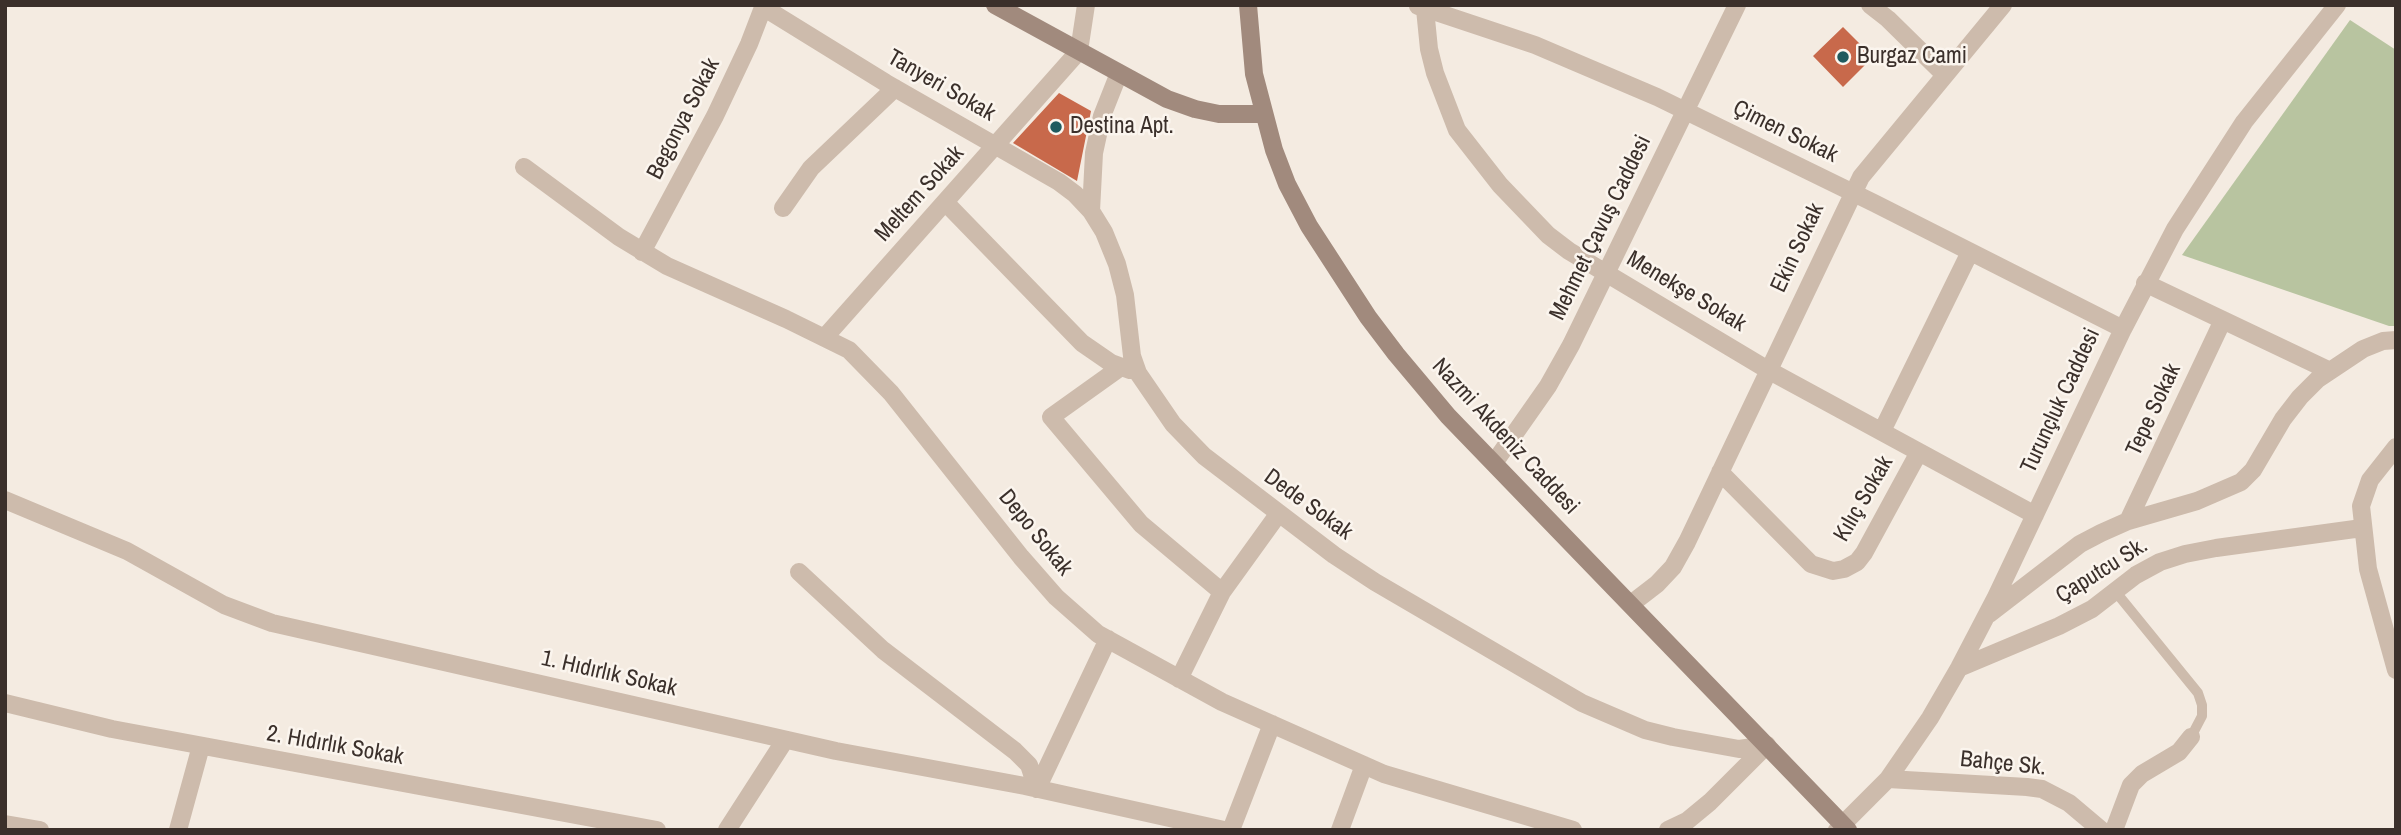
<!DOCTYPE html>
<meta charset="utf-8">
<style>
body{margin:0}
#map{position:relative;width:2401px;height:835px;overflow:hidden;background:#f4ebe1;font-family:"Archivo Narrow",sans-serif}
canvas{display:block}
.frame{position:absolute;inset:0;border:7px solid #3b302b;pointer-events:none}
</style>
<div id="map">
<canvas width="2401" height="835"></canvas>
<div class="frame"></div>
</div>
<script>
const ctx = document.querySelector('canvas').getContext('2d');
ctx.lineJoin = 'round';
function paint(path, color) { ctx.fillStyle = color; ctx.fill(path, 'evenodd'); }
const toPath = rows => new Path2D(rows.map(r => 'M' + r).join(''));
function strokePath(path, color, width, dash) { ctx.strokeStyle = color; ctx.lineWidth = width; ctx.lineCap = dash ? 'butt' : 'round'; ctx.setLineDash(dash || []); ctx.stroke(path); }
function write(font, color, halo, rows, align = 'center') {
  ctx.font = font + ' "Archivo Narrow",sans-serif'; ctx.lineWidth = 5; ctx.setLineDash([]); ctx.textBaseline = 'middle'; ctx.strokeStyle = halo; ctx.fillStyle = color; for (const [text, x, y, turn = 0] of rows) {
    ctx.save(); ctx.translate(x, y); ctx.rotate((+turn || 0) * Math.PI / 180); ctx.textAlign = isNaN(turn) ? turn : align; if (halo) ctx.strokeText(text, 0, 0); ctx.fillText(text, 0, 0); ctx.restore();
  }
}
paint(toPath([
 [2350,20,2396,50,2396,326,2389,326,2182,255]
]), '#b8c4a0');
paint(toPath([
 [1843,27,1873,57,1843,87,1813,56],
 [1059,93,1091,111,1077,181,1013,143]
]), '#c8694b');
strokePath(toPath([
 [2115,591,2198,693,2202,705,2202,716,2191,737]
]), '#cdbbac', 10);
strokePath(toPath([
 [1870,5,1888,19,1945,75],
 [1418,6,1535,45,1657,97,1874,203,2123,329],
 [763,7,886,83,1059,182,1075,194,1091,211],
 [1425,9,1429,49,1435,73,1457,130,1500,185,1548,235,1569,251,1768,370,2035,515],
 [1119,73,1102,116,1094,153,1091,211,1104,232,1117,264,1125,295,1132,356,1138,373,1173,424,1204,456,1334,555,1375,582,1582,703,1645,730,1673,737,1739,749,1767,745],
 [524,167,619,237,667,266,786,319,849,350,891,393,1021,557,1056,597,1098,634,1222,702,1384,774,1573,830],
 [945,202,1082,343,1111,363,1130,370],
 [783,208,811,168,895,88],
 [642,252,715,116,749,44,764,5],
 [2145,283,2330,371],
 [825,337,1079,51,1086,5],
 [1121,367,1051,417,1141,524,1222,592],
 [1882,431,1970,252],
 [2396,447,2370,480,2361,506,2368,569,2396,670],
 [1494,463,1548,386,1571,345,1737,5],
 [1720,472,1811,564,1833,571,1844,569,1857,562,1864,553,1919,452],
 [5,500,127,551,224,605,272,623,836,751,1025,786,1224,830],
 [2128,521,2223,320],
 [799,572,883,650,1015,751,1029,765,1037,789],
 [1631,604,1657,584,1673,567,1687,542,1861,177,2003,5],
 [1989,614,2080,544,2101,533,2128,521,2197,501,2241,482,2253,470,2283,419,2300,397,2318,379,2363,349,2383,341,2396,340],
 [1959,668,2059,626,2092,609,2136,575,2160,562,2185,554,2216,548,2362,528],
 [1179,679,1222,592,1279,513],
 [5,703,112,729,657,830],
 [1888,779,2027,787,2042,789,2069,803,2101,830],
 [1037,789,1108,639],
 [5,824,40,830],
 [178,830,201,746],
 [727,830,785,740],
 [1231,830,1272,724],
 [1340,830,1364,765],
 [1668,830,1687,821,1710,802,1767,745],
 [1837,830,1888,779,1930,718,1959,668,1995,599,2123,329,2175,229,2244,122,2337,5],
 [2114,830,2131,785,2142,774,2179,752,2191,737]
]), '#cdbbac', 18);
strokePath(toPath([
 [995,5,1167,99,1195,109,1219,114,1263,114],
 [1248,5,1254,74,1274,150,1287,184,1309,226,1368,317,1396,354,1448,416,1848,830]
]), '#a18a7d', 18);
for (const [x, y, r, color] of [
 [1843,57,7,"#1f5a5e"],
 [1056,127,7,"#1f5a5e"]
]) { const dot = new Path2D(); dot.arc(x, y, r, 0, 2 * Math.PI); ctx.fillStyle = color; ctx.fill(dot); strokePath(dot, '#fbf5ee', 2.5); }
write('23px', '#3b302b', '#fbf5ee', [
 ["Burgaz Cami",1857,57],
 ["Destina Apt.",1070,127]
], 'left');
write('23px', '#3b302b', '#fbf5ee', [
 ["Tanyeri Sokak",941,86,30],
 ["Begonya Sokak",684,119,-63],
 ["Çimen Sokak",1785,132,26],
 ["Meltem Sokak",920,194,-48],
 ["Mehmet Çavuş Caddesi",1601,228,-64],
 ["Ekin Sokak",1798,248,-65],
 ["Menekşe Sokak",1686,292,31],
 ["Turunçluk Caddesi",2061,401,-65],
 ["Tepe Sokak",2154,410,-65],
 ["Nazmi Akdeniz Caddesi",1505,437,47],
 ["Kılıç Sokak",1864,499,-60],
 ["Dede Sokak",1308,505,36],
 ["Depo Sokak",1035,533,51],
 ["Çaputcu Sk.",2102,571,-32],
 ["1. Hıdırlık Sokak",609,674,13],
 ["2. Hıdırlık Sokak",335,746,10],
 ["Bahçe Sk.",2003,764,6]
]);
</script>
